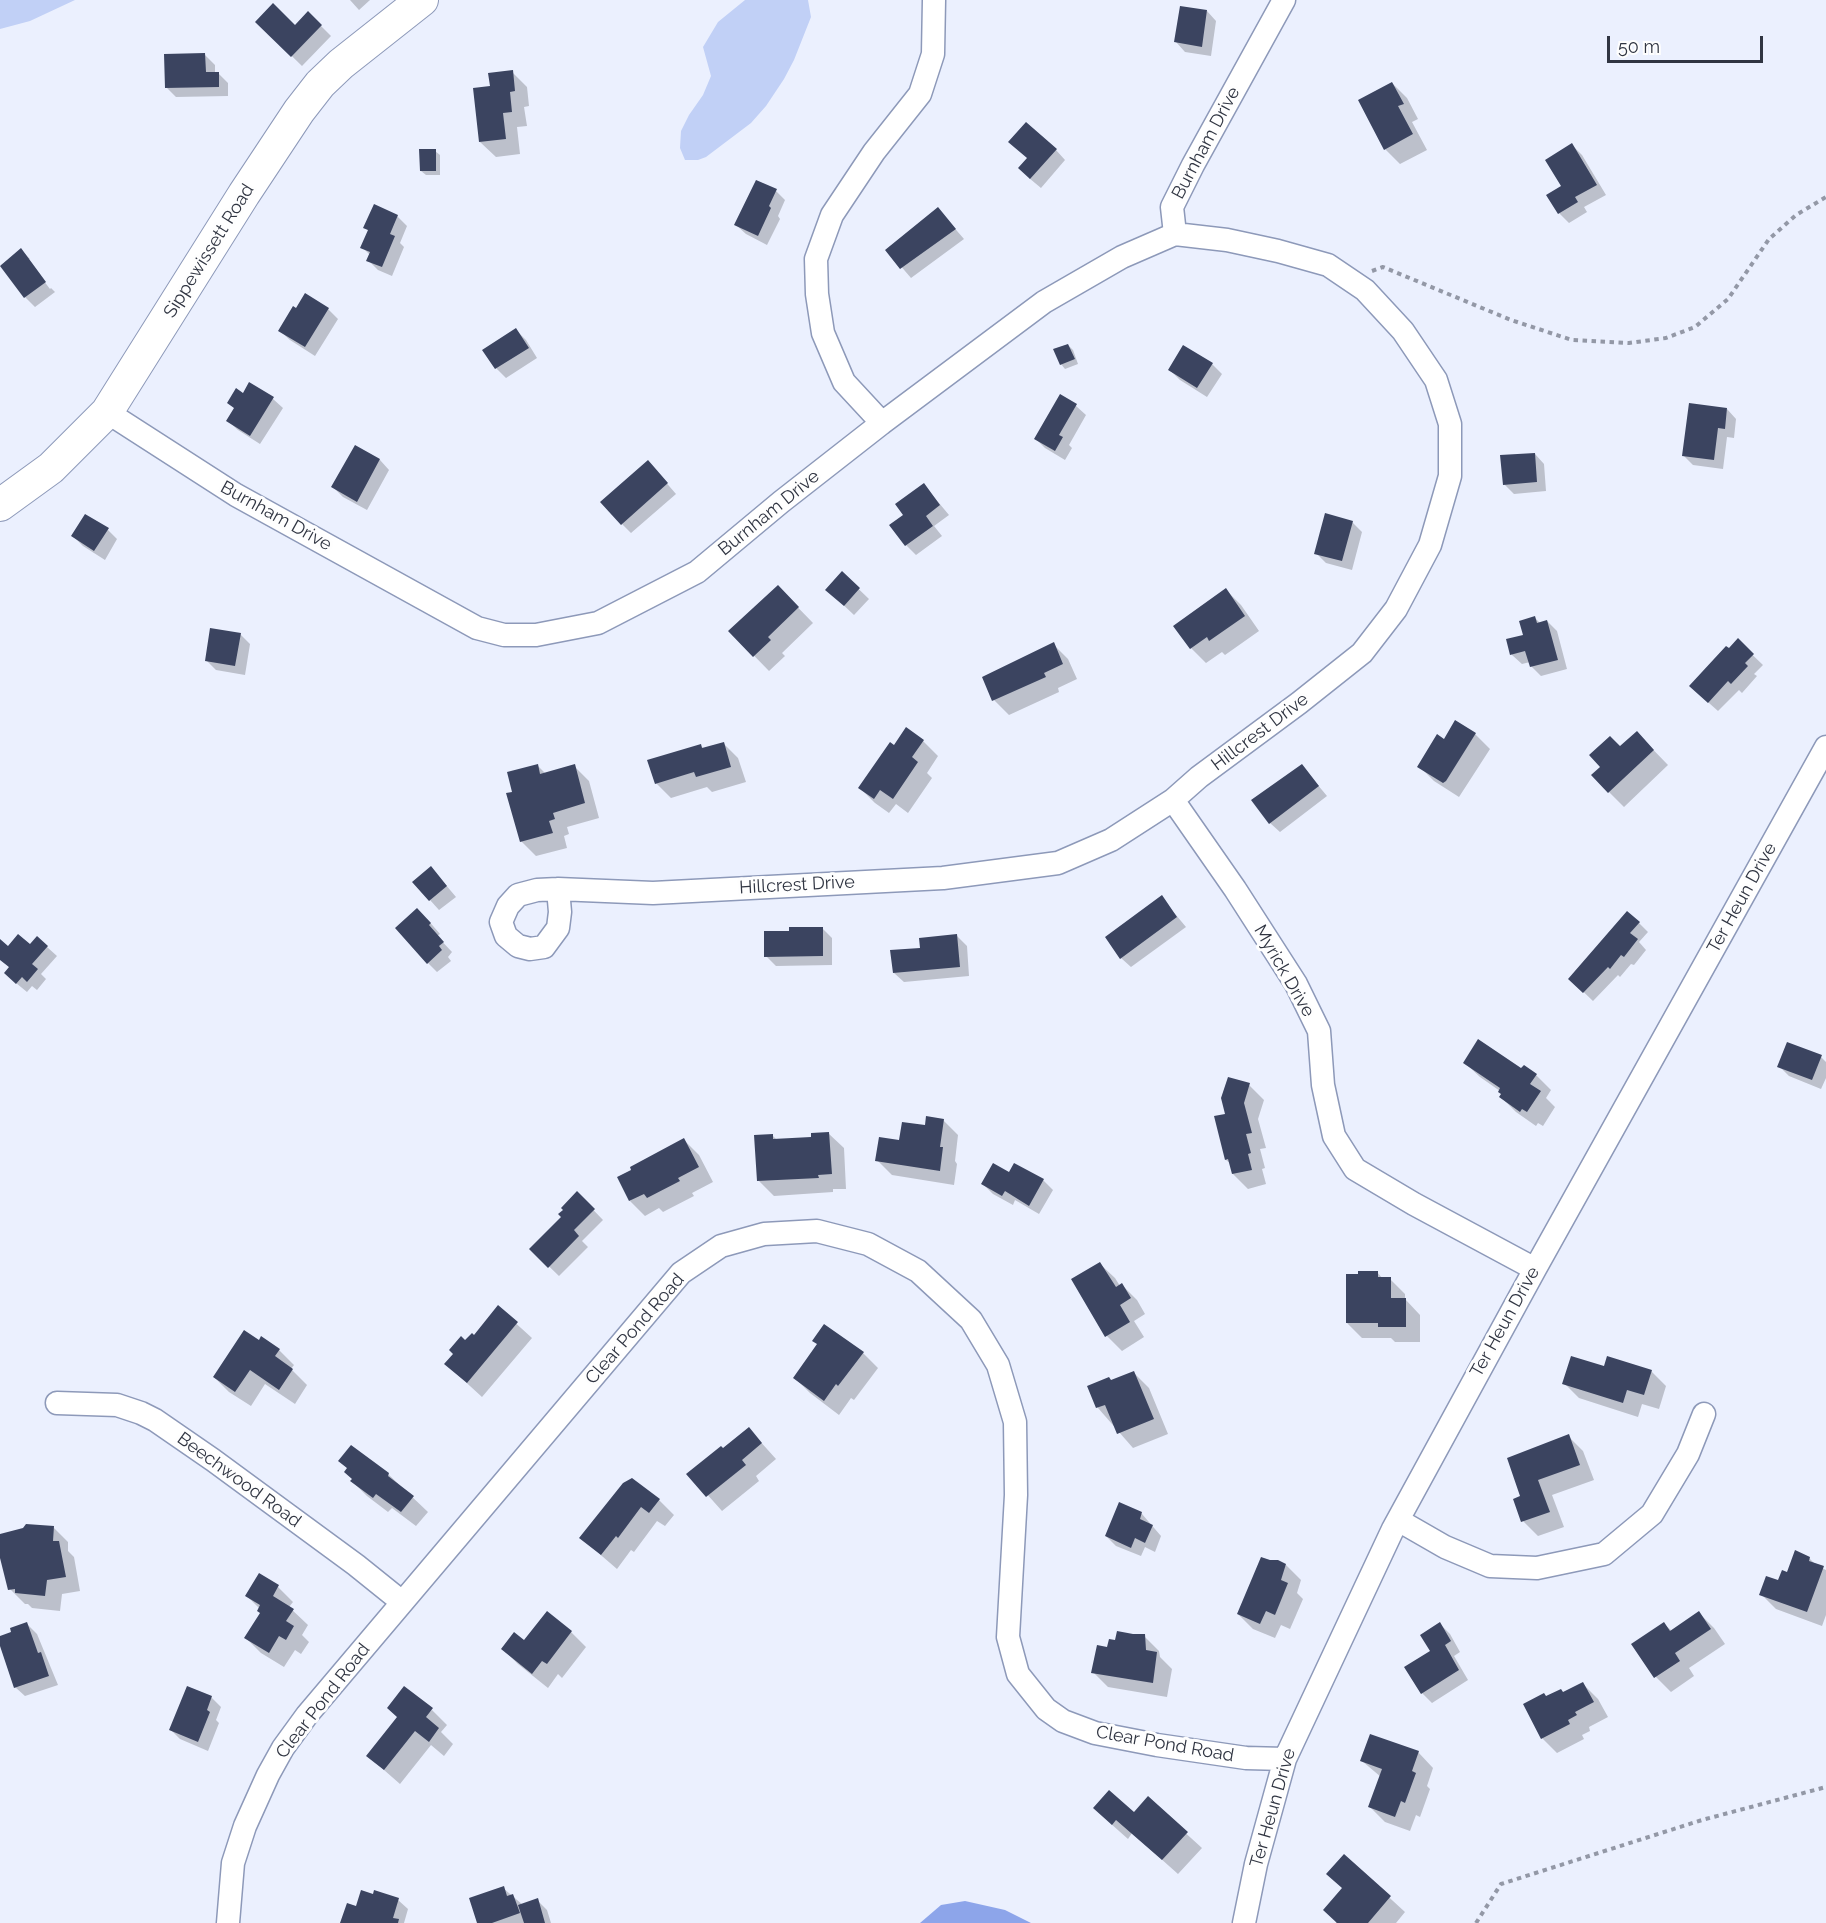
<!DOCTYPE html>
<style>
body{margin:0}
#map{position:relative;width:1826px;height:1923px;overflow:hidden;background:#ebf0fe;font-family:Raleway,sans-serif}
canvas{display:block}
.scale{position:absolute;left:1607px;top:36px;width:156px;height:27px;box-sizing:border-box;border:3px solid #303542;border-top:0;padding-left:8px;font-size:18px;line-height:21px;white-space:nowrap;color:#303542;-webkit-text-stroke:4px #fefefe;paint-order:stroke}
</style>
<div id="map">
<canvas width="1826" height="1923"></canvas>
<div class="scale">50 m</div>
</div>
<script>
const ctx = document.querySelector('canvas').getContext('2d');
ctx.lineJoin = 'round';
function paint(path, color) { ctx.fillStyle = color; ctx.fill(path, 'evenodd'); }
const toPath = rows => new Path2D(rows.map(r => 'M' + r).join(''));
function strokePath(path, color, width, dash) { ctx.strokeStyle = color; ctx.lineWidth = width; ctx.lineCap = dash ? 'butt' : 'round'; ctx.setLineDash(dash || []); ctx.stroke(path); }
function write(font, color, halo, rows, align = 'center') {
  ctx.font = font + ' Raleway,sans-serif'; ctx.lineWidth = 6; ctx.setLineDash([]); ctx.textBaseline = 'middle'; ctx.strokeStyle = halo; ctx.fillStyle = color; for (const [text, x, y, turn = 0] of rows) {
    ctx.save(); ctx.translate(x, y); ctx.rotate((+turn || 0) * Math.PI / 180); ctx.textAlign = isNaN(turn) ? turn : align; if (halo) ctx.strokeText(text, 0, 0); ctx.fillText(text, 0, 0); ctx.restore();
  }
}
paint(toPath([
 [0,0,75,0,30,21,0,29],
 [745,0,808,0,811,17,794,60,784,79,766,106,751,123,706,157,698,160,685,160,680,148,681,131,689,115,703,95,711,76,703,47,718,22]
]), '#c1d0f6');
paint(toPath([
 [965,1901,1005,1910,1031,1923,920,1923,941,1905]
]), '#8da5ea');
paint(toPath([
 [350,0,370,0,359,10],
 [1207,11,1216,21,1211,56,1185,52,1176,42],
 [308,13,331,36,302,66,257,22,295,27],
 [205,55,215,65,215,73,218,73,228,83,228,96,176,97,167,88],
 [512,72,527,87,529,106,524,107,527,126,517,127,520,154,496,157,480,142,492,88],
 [1392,83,1407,98,1418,119,1412,122,1427,150,1400,164,1385,149],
 [1572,145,1582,155,1606,195,1584,207,1587,212,1569,223,1559,213,1548,195,1563,187],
 [1056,150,1065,160,1041,188,1029,178,1028,159],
 [435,151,440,155,440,175,426,175,421,171],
 [776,191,785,200,778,216,780,219,767,245,746,234,736,225],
 [938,209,964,239,911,278,887,250],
 [397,216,407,226,400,243,404,247,392,276,378,270,368,260,370,255,362,247,369,231,365,228],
 [21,250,30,259,27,259,50,289,51,288,55,292,35,307,25,297,1,265],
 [305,295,328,309,338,319,315,356,290,340,280,331,297,310],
 [516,330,526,340,537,358,506,378,496,368],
 [1068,345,1073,350,1078,364,1065,369,1061,364],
 [1212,364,1222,374,1207,397,1180,380,1170,370],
 [250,384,273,399,283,408,260,444,238,430,228,421],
 [1061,396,1076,406,1086,415,1069,445,1072,448,1065,460,1045,448,1036,439],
 [1727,409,1736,419,1734,438,1727,437,1723,469,1693,465,1683,455],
 [355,447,380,460,389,470,367,510,343,497,333,487],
 [1535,454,1544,464,1546,491,1514,494,1504,484],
 [657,472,676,494,631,533,622,524],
 [924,485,949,515,934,526,942,536,916,555,906,545,905,515],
 [1352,522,1362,532,1352,570,1326,563,1316,553],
 [108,530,117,539,105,560,83,546,73,536],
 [842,573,869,599,854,615,837,599],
 [778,587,813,623,782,653,785,656,769,671,730,631],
 [1226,590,1241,605,1259,631,1225,655,1222,652,1206,663,1191,648],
 [1535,618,1540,623,1547,621,1557,631,1567,669,1541,676,1531,666,1530,662,1522,664,1512,655,1508,640,1525,636],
 [240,634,250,644,245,675,216,670,206,660],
 [1738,641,1763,665,1754,674,1757,676,1742,693,1739,690,1718,711,1700,695,1729,651],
 [1053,644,1068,659,1077,679,1058,688,1059,692,1009,715,994,700],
 [1637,733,1668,765,1624,807,1609,792,1621,748],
 [1475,734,1490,749,1459,797,1434,781,1419,766,1444,741],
 [923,741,938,756,927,773,932,778,908,813,896,804,889,813,875,803,860,788,895,747],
 [723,743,738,758,746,782,712,792,707,787,671,798,656,783,701,746,704,749],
 [537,765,546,774,574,766,589,781,599,818,567,827,569,834,564,836,567,848,536,856,521,841,514,793],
 [1302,766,1327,796,1280,832,1270,823],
 [440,878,456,897,439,910,430,900],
 [1161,897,1186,927,1131,967,1121,958],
 [427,919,440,934,437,936,452,952,448,957,451,961,437,972,428,963],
 [1639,923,1648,932,1639,942,1646,950,1634,965,1631,964,1620,977,1618,975,1593,1001,1570,979],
 [822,928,832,938,832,965,776,966,766,956,791,932],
 [957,936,967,946,969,976,904,982,894,973,921,949],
 [0,941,8,948,47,947,57,956,41,974,46,979,37,990,32,986,27,992,16,983,10,968,0,959],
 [1821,1057,1826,1062,1826,1078,1821,1089,1789,1076,1779,1066],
 [1465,1063,1536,1075,1551,1090,1546,1098,1555,1107,1543,1126,1538,1123,1536,1126,1516,1112,1501,1097,1503,1095,1500,1091,1480,1077],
 [1249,1085,1264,1100,1258,1119,1266,1148,1260,1149,1265,1168,1262,1169,1266,1184,1248,1189,1233,1174,1231,1164,1226,1160,1227,1115],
 [943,1120,958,1135,955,1161,957,1164,954,1185,892,1175,877,1160,900,1142,926,1127],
 [828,1133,844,1148,846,1189,833,1189,833,1192,774,1196,759,1181,772,1135,777,1140,813,1138],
 [684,1140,699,1155,713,1182,692,1193,694,1196,663,1212,659,1208,645,1216,630,1201],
 [1009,1174,1043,1180,1053,1190,1039,1214,1015,1200,1013,1205,993,1194,983,1184],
 [577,1193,603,1220,582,1241,588,1247,559,1276,531,1249,563,1217],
 [1100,1264,1115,1278,1120,1286,1122,1285,1137,1300,1145,1314,1134,1321,1144,1337,1122,1351,1107,1336],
 [1377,1272,1383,1279,1390,1279,1405,1294,1405,1299,1420,1315,1420,1342,1395,1342,1391,1338,1362,1338,1347,1323],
 [499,1308,532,1338,482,1397,446,1364,465,1342,474,1337],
 [259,1342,279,1350,294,1365,291,1369,307,1385,295,1404,265,1384,251,1406,229,1392,214,1377],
 [863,1353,878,1368,854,1400,851,1398,839,1415,810,1393,795,1378],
 [1605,1368,1651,1371,1666,1386,1659,1409,1642,1404,1638,1417,1579,1398,1564,1383],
 [1134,1373,1149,1388,1168,1434,1133,1448,1098,1408,1089,1386,1112,1381],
 [749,1429,776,1459,756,1476,759,1481,722,1511,689,1474],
 [1568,1436,1583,1451,1594,1480,1552,1495,1564,1527,1538,1536,1523,1521,1522,1497],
 [340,1461,388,1474,428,1512,416,1526,392,1508,388,1512,367,1496,352,1481,353,1480,348,1469],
 [624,1484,659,1500,674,1515,665,1526,657,1521,634,1552,631,1550,617,1569,581,1538],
 [1120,1504,1142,1514,1161,1536,1155,1552,1145,1547,1141,1556,1116,1546,1106,1536],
 [53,1527,68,1542,68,1551,74,1557,80,1591,62,1594,60,1611,32,1608,28,1604,25,1604,10,1589,0,1552,0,1536],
 [1809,1558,1816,1565,1826,1570,1826,1615,1822,1626,1776,1609,1761,1594],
 [1286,1565,1301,1580,1297,1593,1303,1599,1290,1629,1281,1625,1275,1638,1253,1629,1238,1614],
 [278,1587,293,1602,289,1607,308,1625,302,1635,309,1642,301,1654,295,1650,284,1667,261,1653,246,1638,261,1613,260,1609,247,1596],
 [1699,1613,1714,1628,1725,1644,1689,1668,1694,1676,1671,1692,1656,1677,1633,1644,1664,1624,1672,1631],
 [27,1624,37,1634,58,1685,25,1696,15,1687,0,1638],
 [1440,1624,1450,1634,1460,1652,1454,1656,1468,1680,1432,1703,1422,1693],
 [571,1632,586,1647,562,1678,558,1674,548,1688,518,1664,503,1649],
 [1144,1636,1159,1651,1160,1657,1172,1669,1167,1697,1108,1687,1093,1672,1108,1649,1116,1642],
 [1583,1684,1598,1699,1608,1717,1589,1727,1590,1731,1582,1735,1584,1739,1557,1753,1542,1738,1564,1694],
 [211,1697,221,1707,216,1720,219,1723,208,1751,180,1739,171,1730],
 [432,1710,447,1725,441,1732,453,1744,444,1756,431,1745,400,1784,368,1756],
 [1418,1752,1433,1768,1427,1786,1430,1789,1420,1817,1416,1815,1410,1831,1385,1822,1370,1807,1381,1777,1362,1761],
 [1109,1792,1134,1814,1148,1799,1202,1848,1178,1874,1132,1833,1128,1839,1110,1823],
 [1344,1856,1405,1912,1396,1923,1336,1923,1344,1889],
 [503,1888,523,1905,537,1900,547,1910,551,1923,479,1923],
 [398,1900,408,1909,404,1923,342,1923,357,1908]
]), '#0003');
paint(toPath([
 [273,3,295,25,308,11,322,25,291,57,255,22],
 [1180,6,1207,10,1202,47,1174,42],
 [205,53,206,72,219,72,219,87,165,88,164,54],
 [513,70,515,91,510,92,512,112,503,113,506,139,479,142,473,88,490,86,488,73],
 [1392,82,1404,104,1398,106,1413,134,1384,150,1358,100],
 [1026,122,1057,149,1030,179,1018,168,1027,158,1008,142],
 [1572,143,1597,185,1575,197,1578,202,1558,214,1546,195,1561,186,1545,160],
 [419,149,436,149,436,171,420,171],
 [756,180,777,189,769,206,771,208,758,236,734,225],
 [374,204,398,215,390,234,395,236,382,267,366,261,370,252,360,248,368,230,363,228],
 [938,207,956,229,900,269,885,250],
 [21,248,46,282,24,298,0,266],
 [305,293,329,308,305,347,278,331,293,306,296,308],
 [516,328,529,348,495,369,482,350],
 [1068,344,1075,359,1060,365,1053,349],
 [1183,345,1213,363,1197,388,1168,370],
 [249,382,274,397,250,436,226,421,234,408,227,403,236,388,243,393],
 [1060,394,1077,404,1059,435,1063,437,1055,451,1034,439],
 [1689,403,1727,408,1725,429,1718,428,1714,460,1682,456],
 [355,445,380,459,357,502,331,487],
 [1535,453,1537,482,1503,485,1500,455],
 [648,460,668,483,621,525,600,502],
 [924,483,940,505,926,516,933,526,905,546,889,525,903,515,895,504],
 [1325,513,1353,521,1342,561,1314,554],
 [85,514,109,528,94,551,71,536],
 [842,571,860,588,844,606,825,590],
 [778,585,799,607,768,637,771,640,753,657,728,631],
 [1226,588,1245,616,1209,641,1207,637,1190,649,1173,626],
 [1535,616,1537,623,1547,620,1558,660,1530,667,1525,651,1510,655,1506,639,1523,635,1519,621],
 [210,628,241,633,235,666,205,661],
 [1738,638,1754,654,1745,663,1748,666,1731,684,1728,681,1708,703,1689,686,1726,646,1729,648],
 [1054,642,1063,664,1044,673,1046,677,992,701,982,677],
 [1455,720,1476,733,1446,781,1443,783,1417,767,1437,734,1444,739],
 [906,727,924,740,912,757,918,762,893,799,880,790,874,799,858,788,890,742,894,745],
 [1637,731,1654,750,1608,793,1591,775,1600,767,1589,755,1610,736,1620,746],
 [724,742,731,767,696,777,694,772,655,784,647,760,701,744,702,748],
 [538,764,540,774,575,764,585,803,553,813,555,819,549,821,553,833,520,842,506,793,512,792,507,772],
 [1302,764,1319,786,1269,824,1251,800],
 [431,866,447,886,429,901,412,882],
 [1162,895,1177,917,1120,959,1105,937],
 [417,908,431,923,429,925,444,942,439,946,442,950,427,964,395,928],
 [1627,911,1640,922,1630,933,1638,939,1624,957,1621,955,1610,969,1608,967,1583,993,1568,979],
 [789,927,823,927,823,956,764,957,764,931,789,931],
 [18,934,30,944,37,936,48,946,32,964,38,969,27,982,22,977,16,984,4,973,9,967,0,960,0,939,8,946],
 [957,934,960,967,893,973,890,950,920,948,919,938],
 [1478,1039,1521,1068,1524,1065,1537,1074,1530,1084,1541,1091,1527,1112,1522,1109,1520,1112,1499,1097,1501,1094,1498,1092,1500,1088,1463,1063],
 [1787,1042,1822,1055,1812,1080,1777,1067],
 [1228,1077,1250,1083,1244,1103,1252,1133,1246,1134,1251,1153,1248,1154,1252,1170,1232,1174,1228,1159,1225,1160,1214,1116,1225,1114,1221,1098],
 [926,1116,944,1119,940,1147,943,1147,940,1171,875,1161,879,1137,899,1140,902,1122,925,1125],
 [829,1132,832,1174,818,1175,819,1178,757,1181,754,1135,773,1134,773,1139,811,1137,811,1133],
 [684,1138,699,1167,678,1178,680,1181,647,1198,644,1194,629,1201,617,1177,631,1170,630,1167],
 [993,1163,1009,1172,1014,1163,1044,1179,1029,1206,1005,1191,1002,1196,981,1184],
 [577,1191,595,1209,574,1230,579,1236,548,1268,529,1249,561,1217,558,1214,563,1210,561,1208],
 [1100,1262,1116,1287,1122,1283,1131,1298,1120,1305,1130,1322,1105,1337,1071,1279],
 [1358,1271,1378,1271,1378,1277,1391,1277,1391,1298,1406,1298,1406,1327,1378,1327,1378,1323,1346,1323,1346,1274,1358,1274],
 [498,1305,518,1322,467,1383,444,1364,453,1354,449,1350,461,1336,465,1340,472,1333,474,1335],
 [824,1324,864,1352,838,1386,836,1384,824,1401,793,1378,817,1344,812,1341],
 [244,1330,259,1340,261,1336,280,1349,275,1356,293,1369,279,1390,250,1370,235,1392,213,1377],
 [1571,1356,1604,1366,1607,1356,1652,1370,1644,1395,1627,1390,1623,1403,1562,1384],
 [1134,1371,1154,1419,1117,1434,1105,1405,1096,1408,1087,1386,1109,1377,1111,1380],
 [749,1427,762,1443,742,1460,746,1465,706,1497,686,1474,721,1446,723,1448],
 [1569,1434,1580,1465,1538,1480,1550,1512,1521,1522,1513,1499,1520,1496,1507,1458],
 [351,1445,389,1473,388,1476,414,1496,401,1512,376,1494,373,1498,350,1481,352,1479,344,1472,347,1468,338,1461],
 [632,1478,660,1499,649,1513,641,1507,618,1538,616,1536,601,1555,579,1538,623,1483],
 [1119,1502,1142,1512,1140,1519,1153,1525,1145,1543,1135,1538,1131,1548,1105,1536],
 [26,1524,54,1526,53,1541,59,1541,66,1577,47,1580,45,1596,15,1593,15,1589,8,1590,0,1558,0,1534,23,1528],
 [1795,1550,1810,1557,1809,1561,1824,1566,1807,1612,1759,1595,1766,1576,1778,1580,1782,1570,1787,1572],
 [1261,1557,1270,1560,1278,1560,1286,1564,1281,1580,1288,1583,1275,1615,1266,1611,1260,1624,1237,1614],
 [259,1573,279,1585,273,1596,294,1609,286,1621,294,1626,286,1640,279,1636,269,1653,244,1638,260,1613,257,1611,260,1605,245,1596],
 [547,1611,572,1631,547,1664,542,1661,532,1674,501,1649,514,1632,524,1640],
 [1699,1611,1711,1629,1675,1653,1680,1661,1654,1678,1631,1644,1664,1622,1670,1631],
 [27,1622,38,1653,41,1652,49,1676,14,1688,0,1646,0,1636,11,1632,10,1628],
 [1440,1622,1451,1641,1445,1645,1459,1670,1421,1694,1404,1667,1430,1651,1420,1635],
 [1117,1631,1133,1634,1145,1634,1146,1650,1157,1652,1153,1683,1091,1673,1097,1645,1107,1647,1109,1639,1115,1640],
 [1583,1682,1594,1702,1575,1712,1577,1715,1568,1720,1570,1724,1541,1739,1523,1704,1544,1693,1546,1696,1561,1689,1563,1692],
 [187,1686,212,1696,207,1710,210,1712,198,1742,169,1730],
 [404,1686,433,1708,426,1717,439,1728,429,1742,415,1731,384,1770,366,1756,397,1717,387,1708],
 [1370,1734,1419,1751,1412,1771,1416,1773,1405,1803,1401,1801,1395,1817,1368,1807,1382,1769,1360,1761],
 [1109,1790,1134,1812,1148,1796,1188,1832,1162,1860,1116,1820,1112,1825,1093,1808],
 [1344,1854,1391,1896,1368,1923,1337,1923,1323,1910,1342,1888,1326,1874],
 [504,1886,507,1896,513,1894,520,1913,492,1923,477,1923,469,1898],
 [361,1890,373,1894,374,1890,399,1898,393,1918,399,1919,398,1923,340,1923,347,1903,356,1906],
 [538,1898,545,1923,524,1923,518,1905]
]), '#3b4460');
const street = toPath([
 [107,412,236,495,477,628,504,635,536,635,598,623,697,572,781,502,882,423,1044,302,1122,257,1175,234,1172,207,1193,165,1284,0],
 [882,423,844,382,823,333,817,294,816,259,832,215,874,152,920,94,933,54,934,0],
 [1173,800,1235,889,1296,984,1319,1031,1323,1085,1334,1136,1355,1169,1414,1204,1535,1269],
 [558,889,560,912,558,928,544,947,530,949,518,946,506,936,501,922,508,906,518,895,537,890,558,889,653,893,943,878,1058,863,1111,840,1173,800,1199,777,1299,703,1362,653,1396,609,1430,545,1450,476,1450,424,1436,380,1403,331,1365,290,1328,265,1278,251,1227,240,1175,234],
 [57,1403,117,1405,141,1413,155,1420,213,1460,356,1565,402,1602],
 [1398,1520,1445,1547,1490,1566,1537,1568,1604,1554,1652,1514,1688,1454,1704,1414],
 [228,1923,233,1863,245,1826,268,1775,283,1748,307,1715,681,1273,721,1246,764,1234,817,1231,868,1244,918,1271,971,1320,998,1365,1015,1422,1016,1495,1008,1637,1018,1674,1046,1709,1063,1721,1095,1733,1157,1745,1246,1758,1285,1759],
 [1244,1923,1256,1864,1285,1759,1393,1529,1535,1269,1826,747]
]);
const secondary = toPath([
 [0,505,51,468,107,412,244,194,299,111,320,84,341,64,422,0]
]);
strokePath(street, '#8d99b9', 25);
strokePath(secondary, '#8d99b9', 34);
strokePath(toPath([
 [1372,271,1383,267,1511,320,1572,340,1629,343,1666,338,1695,327,1728,299,1769,239,1796,215,1826,197],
 [1476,1923,1501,1884,1702,1820,1826,1787]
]), '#9398a6', 4, [4.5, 4.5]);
strokePath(street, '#fff', 22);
strokePath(secondary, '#fff', 32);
write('18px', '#303542', '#fefefe', [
 ["Burnham Drive",1206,143,-62],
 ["Sippewissett Road",209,251,-58],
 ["Burnham Drive",769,513,-39],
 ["Burnham Drive",276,516,29],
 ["Hillcrest Drive",1260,732,-37],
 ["Hillcrest Drive",797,885,-3],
 ["Ter Heun Drive",1742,898,-61],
 ["Myrick Drive",1284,971,60],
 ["Ter Heun Drive",1505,1322,-61],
 ["Clear Pond Road",635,1329,-49],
 ["Beechwood Road",239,1480,36],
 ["Clear Pond Road",323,1701,-52],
 ["Clear Pond Road",1165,1744,10],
 ["Ter Heun Drive",1273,1808,-74]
]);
</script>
